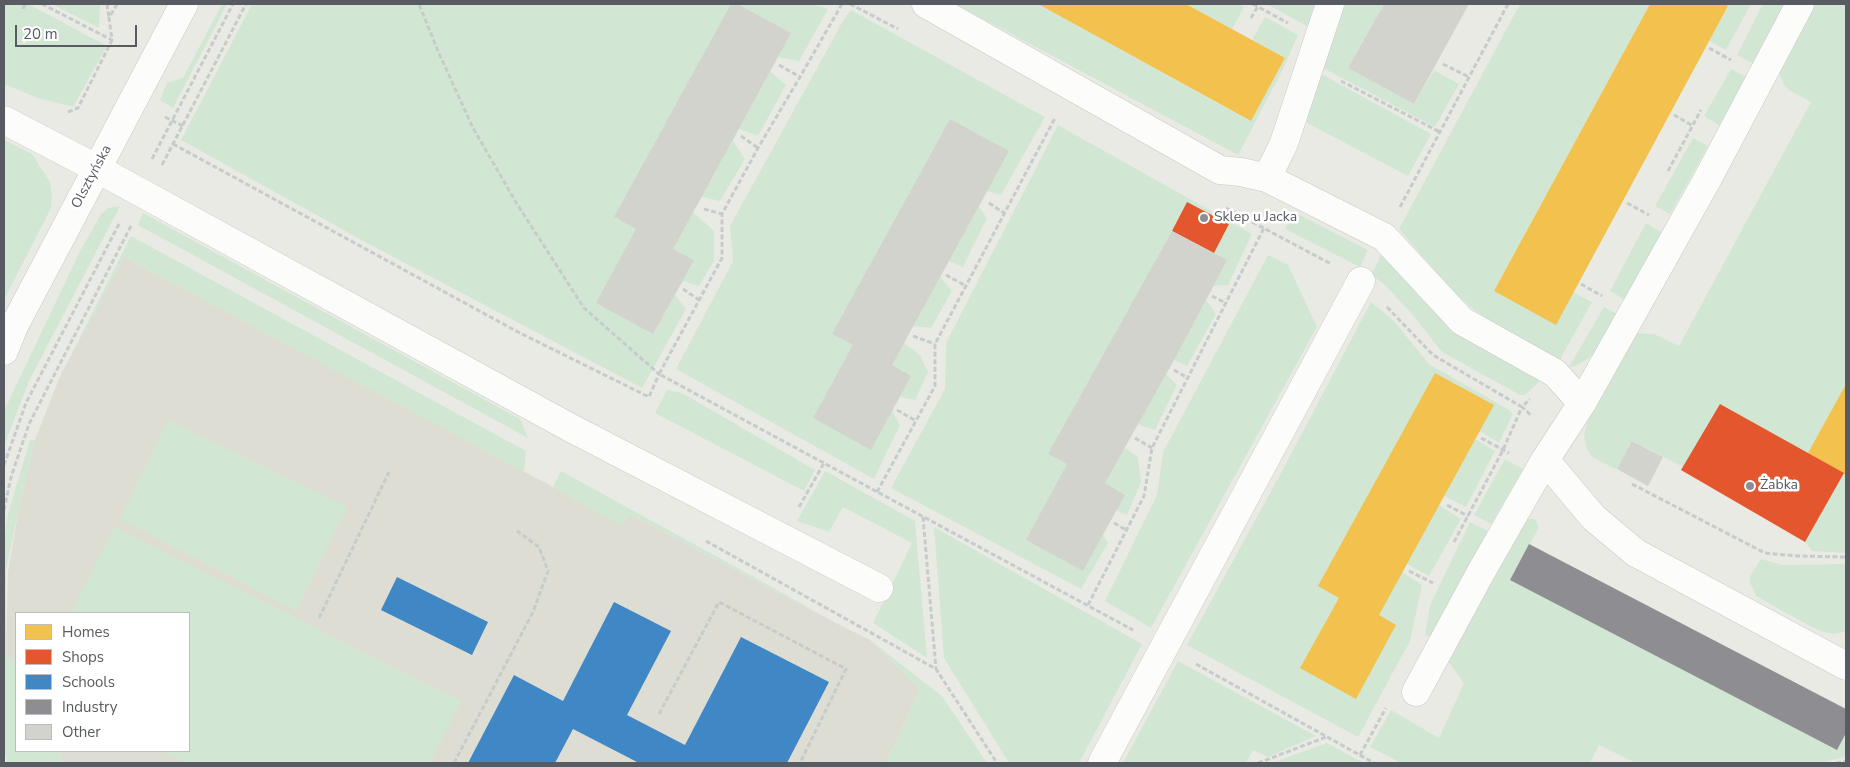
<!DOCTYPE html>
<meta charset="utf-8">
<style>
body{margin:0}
#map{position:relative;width:1850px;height:767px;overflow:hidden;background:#eaeae4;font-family:"Nunito Sans",sans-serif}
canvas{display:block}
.frame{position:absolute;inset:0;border:5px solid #595b62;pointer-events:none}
.legend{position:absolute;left:15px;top:612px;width:175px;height:140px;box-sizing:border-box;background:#fff;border:1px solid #bdbdc0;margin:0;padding:6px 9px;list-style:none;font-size:15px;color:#595b62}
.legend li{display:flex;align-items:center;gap:10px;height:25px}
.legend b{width:25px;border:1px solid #bdbdc0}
.scale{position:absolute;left:15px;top:25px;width:122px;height:22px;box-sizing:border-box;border:2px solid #595b62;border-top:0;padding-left:6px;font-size:15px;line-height:18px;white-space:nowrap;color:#595b62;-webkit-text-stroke:4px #fff;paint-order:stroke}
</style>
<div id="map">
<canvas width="1850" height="767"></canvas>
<div class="frame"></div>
<ul class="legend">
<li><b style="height:14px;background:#f2c14e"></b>Homes</li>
<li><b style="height:14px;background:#e4572e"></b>Shops</li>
<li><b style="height:14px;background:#3f88c5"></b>Schools</li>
<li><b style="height:14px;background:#8d8d92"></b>Industry</li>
<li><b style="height:14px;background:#d3d3ce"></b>Other</li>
</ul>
<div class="scale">20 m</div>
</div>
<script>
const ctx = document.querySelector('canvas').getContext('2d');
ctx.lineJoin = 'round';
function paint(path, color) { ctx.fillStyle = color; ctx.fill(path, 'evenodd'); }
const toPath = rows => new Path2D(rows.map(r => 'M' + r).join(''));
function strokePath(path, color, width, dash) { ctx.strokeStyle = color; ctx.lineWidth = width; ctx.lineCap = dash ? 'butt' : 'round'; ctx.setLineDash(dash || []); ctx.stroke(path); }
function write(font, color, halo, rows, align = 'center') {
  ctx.font = font + ' "Nunito Sans",sans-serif'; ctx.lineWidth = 5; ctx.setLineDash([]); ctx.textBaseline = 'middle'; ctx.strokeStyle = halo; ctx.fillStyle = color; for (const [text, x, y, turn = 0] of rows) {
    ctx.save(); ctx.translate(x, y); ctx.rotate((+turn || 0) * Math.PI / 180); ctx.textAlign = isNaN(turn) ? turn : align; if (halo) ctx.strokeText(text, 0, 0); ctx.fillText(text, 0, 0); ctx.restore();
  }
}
paint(toPath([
 [124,257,553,487,621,525,630,514,834,622,870,640,920,689,886,763,63,763,58,751,189,751,189,613,16,613,16,665,6,653,8,572,19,507,35,440,61,374]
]), '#ddddd3');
paint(toPath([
 [4,4,28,4,107,46,73,107,38,98,4,84],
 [52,4,100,4,99,28],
 [222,4,227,4,173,108,160,100,167,83,183,78],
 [252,4,811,4,828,9,799,61,778,57,770,71,786,85,758,136,739,129,733,141,745,159,720,201,702,197,693,212,714,231,714,261,699,286,683,281,675,295,686,309,642,388,367,243,181,140],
 [955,4,1038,4,1250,121,1285,59,1252,40,1265,17,1298,35,1282,71,1238,155],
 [1186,4,1238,4,1244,7,1232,29],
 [1267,4,1318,4,1310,28],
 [1342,4,1384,4,1348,68,1414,104,1434,70,1459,84,1435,127,1321,67],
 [1520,4,1650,4,1494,291,1556,324,1573,292,1592,302,1558,363,1477,312,1451,290,1399,229],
 [1723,4,1751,4,1726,50,1709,41,1728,7],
 [1763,4,1786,4,1754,64,1737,55],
 [1811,4,1846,4,1846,384,1808,453,1683,467,1633,441,1617,469,1613,468,1591,456,1586,447,1584,435,1587,423,1635,333,1654,334,1679,346,1811,102,1789,90,1784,85,1778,70],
 [851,10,1045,117,1001,195,987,191,979,207,987,218,963,267,949,261,940,277,952,291,931,328,913,326,904,343,920,355,928,372,915,400,900,397,892,411,900,425,874,479,676,369,733,261,730,226,844,19],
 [1731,69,1747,77,1719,125,1704,116],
 [1318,72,1431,134,1408,176,1307,123,1306,105],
 [1058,125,1252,234,1228,285,1214,286,1206,300,1216,314,1187,366,1174,360,1166,374,1177,385,1155,430,1137,424,1124,447,1138,457,1141,482,1127,515,1115,510,1102,534,1108,543,1081,589,891,488,945,389,946,343],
 [1693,138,1708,146,1670,214,1655,206],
 [4,140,32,154,50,182,52,195,51,208,4,300],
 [120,206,29,381,4,446,4,411,79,253,101,214,108,208],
 [1294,212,1368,250,1360,267,1285,229],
 [143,213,520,419,528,438,138,225],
 [1646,223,1663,233,1627,301,1610,291],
 [131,236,526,451,524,472,124,257,61,375],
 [1268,255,1288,265,1317,327,1151,628,1105,601,1157,495,1163,452],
 [1381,255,1458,327,1541,380,1525,395,1520,395,1442,352,1412,314,1384,284,1371,275],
 [1371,302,1394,321,1429,364,1509,410,1513,414,1499,443,1480,431,1475,439,1495,451,1466,507,1444,496,1439,505,1461,519,1429,576,1407,564,1402,572,1422,585,1410,641,1358,737,1187,645,1281,473],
 [1604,307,1619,315,1596,351,1588,359,1575,366,1569,367],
 [667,390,682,393,815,470,804,491,655,413],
 [168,420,347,507,296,611,120,519],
 [30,440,35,440,19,507,6,571,6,653,16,665,16,751,58,751,63,763,7,763,4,748,4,540,8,514],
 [1505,459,1523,469,1491,524,1474,515],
 [561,471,774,588,834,622,630,514,621,526,553,487],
 [825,471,915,521,927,658,873,623,912,543,843,507,829,532,797,521],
 [1844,473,1846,475,1846,553,1812,551,1805,542],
 [1524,519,1535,519,1539,527,1511,579,1837,750,1846,733,1846,757,1819,763,1636,763,1599,745,1590,763,1401,763,1370,747,1391,710,1439,738,1464,683,1445,657],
 [1470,522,1488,531,1431,637,1425,636,1430,605],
 [114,527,461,701,430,763,186,763,161,751,189,751,189,613,71,613],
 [934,527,1142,644,1079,763,1009,763,944,658],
 [1761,559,1782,565,1846,564,1846,631,1835,634,1822,632,1786,613,1756,596,1750,583,1750,576],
 [870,640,942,696,987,763,886,763,920,689],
 [1178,661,1316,736,1268,757,1253,750,1246,763,1123,763],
 [1327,743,1364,763,1272,763]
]), '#d1e7d4');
paint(toPath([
 [1038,4,1186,4,1285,58,1251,121],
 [1650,4,1723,4,1728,6,1556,325,1494,291],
 [1435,373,1494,405,1379,615,1396,625,1356,699,1300,668,1339,598,1318,586],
 [1846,384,1846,475,1808,453]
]), '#f2c14e');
paint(toPath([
 [1187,202,1229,224,1214,253,1172,231],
 [1720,404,1844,473,1805,542,1681,470]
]), '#e4572e');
paint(toPath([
 [397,577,488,622,472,655,381,610],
 [614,602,671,631,627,715,685,745,741,637,829,682,787,763,639,763,573,729,555,763,468,763,514,675,563,701]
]), '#3f88c5');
paint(toPath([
 [1529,544,1846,709,1846,733,1837,750,1510,580]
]), '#8d8d92');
paint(toPath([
 [731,4,737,4,791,33,673,249,694,260,653,334,596,303,636,229,614,217],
 [1384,4,1469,4,1414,104,1348,68],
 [950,119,1009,151,892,365,911,376,871,450,813,418,853,345,832,334],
 [1172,231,1227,260,1174,360,1105,483,1125,495,1083,571,1026,540,1067,464,1048,454],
 [1632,441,1663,457,1648,486,1617,469]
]), '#d3d3ce');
const minor = toPath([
 [926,4,1220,170,1241,172,1267,178,1384,237,1462,321,1555,373,1582,403,1545,460,1594,518,1636,553,1846,666],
 [4,120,96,168,569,427,879,588],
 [1267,178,1284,143,1330,4],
 [4,351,14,326,184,4],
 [1582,403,1707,180,1800,4],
 [1416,692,1481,572,1545,460],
 [1102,763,1361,281]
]);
strokePath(minor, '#c8c8c7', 29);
strokePath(toPath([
 [42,4,112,40],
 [107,4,109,18],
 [842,4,800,77,758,148,722,214,722,258,659,374,1133,630],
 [850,4,898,29],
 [1253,4,1288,23],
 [23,9,25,4],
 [1251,18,1258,6],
 [1709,48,1731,60],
 [1443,64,1469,77],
 [779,65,800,77],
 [1341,81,1440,132],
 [68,112,78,108,112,40,109,18,117,4],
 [1674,115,1693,126],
 [165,117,183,126],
 [741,136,758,148],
 [173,144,518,332,649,397,659,374,584,308,517,204,473,128,438,51,419,4],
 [152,159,233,4],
 [162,165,246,4],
 [1668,171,1701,110],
 [989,203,1004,213],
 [1627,203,1649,215],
 [1400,207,1508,4],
 [1226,208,1331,264],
 [704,209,722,214],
 [946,275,966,286],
 [1581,284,1602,296],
 [683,289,699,300],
 [1212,296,1226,303],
 [1387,307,1433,355,1522,407,1530,399],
 [913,336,935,344],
 [1174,370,1188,378],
 [897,410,916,421],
 [1135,438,1152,448],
 [1481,438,1509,453],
 [4,465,26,403,120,222],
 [1632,484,1765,553,1797,556,1846,557],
 [877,492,935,386,935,344,1055,118],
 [1447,505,1468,516],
 [799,507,824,463],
 [4,510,11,477,29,424,131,226],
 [923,517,936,669],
 [1114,523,1126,530],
 [706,541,936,669,997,763],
 [1454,542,1503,450,1522,407,1532,416],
 [1409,571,1433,583],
 [1088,605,1144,496,1152,448,1264,228],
 [319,618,389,472],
 [1196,664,1374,763],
 [659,714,719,602,846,669,800,763],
 [1360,755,1386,708],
 [454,763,533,612,548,571,539,547,517,531],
 [1258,763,1326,737],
 [1836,763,1846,761]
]), '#c6ccca', 3, [5, 2.5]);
strokePath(minor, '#fcfcfb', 28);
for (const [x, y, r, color] of [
 [1204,218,5,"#8c8d90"],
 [1750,486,5,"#8c8d90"]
]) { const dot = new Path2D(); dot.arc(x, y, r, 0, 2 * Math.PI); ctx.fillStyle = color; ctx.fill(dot); strokePath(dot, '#fff', 2); }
write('14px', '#595b62', '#fff', [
 ["Olsztyńska",92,177,-62]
]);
write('14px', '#595b62', '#fff', [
 ["Sklep u Jacka",1214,218],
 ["Żabka",1760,486]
], 'left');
</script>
